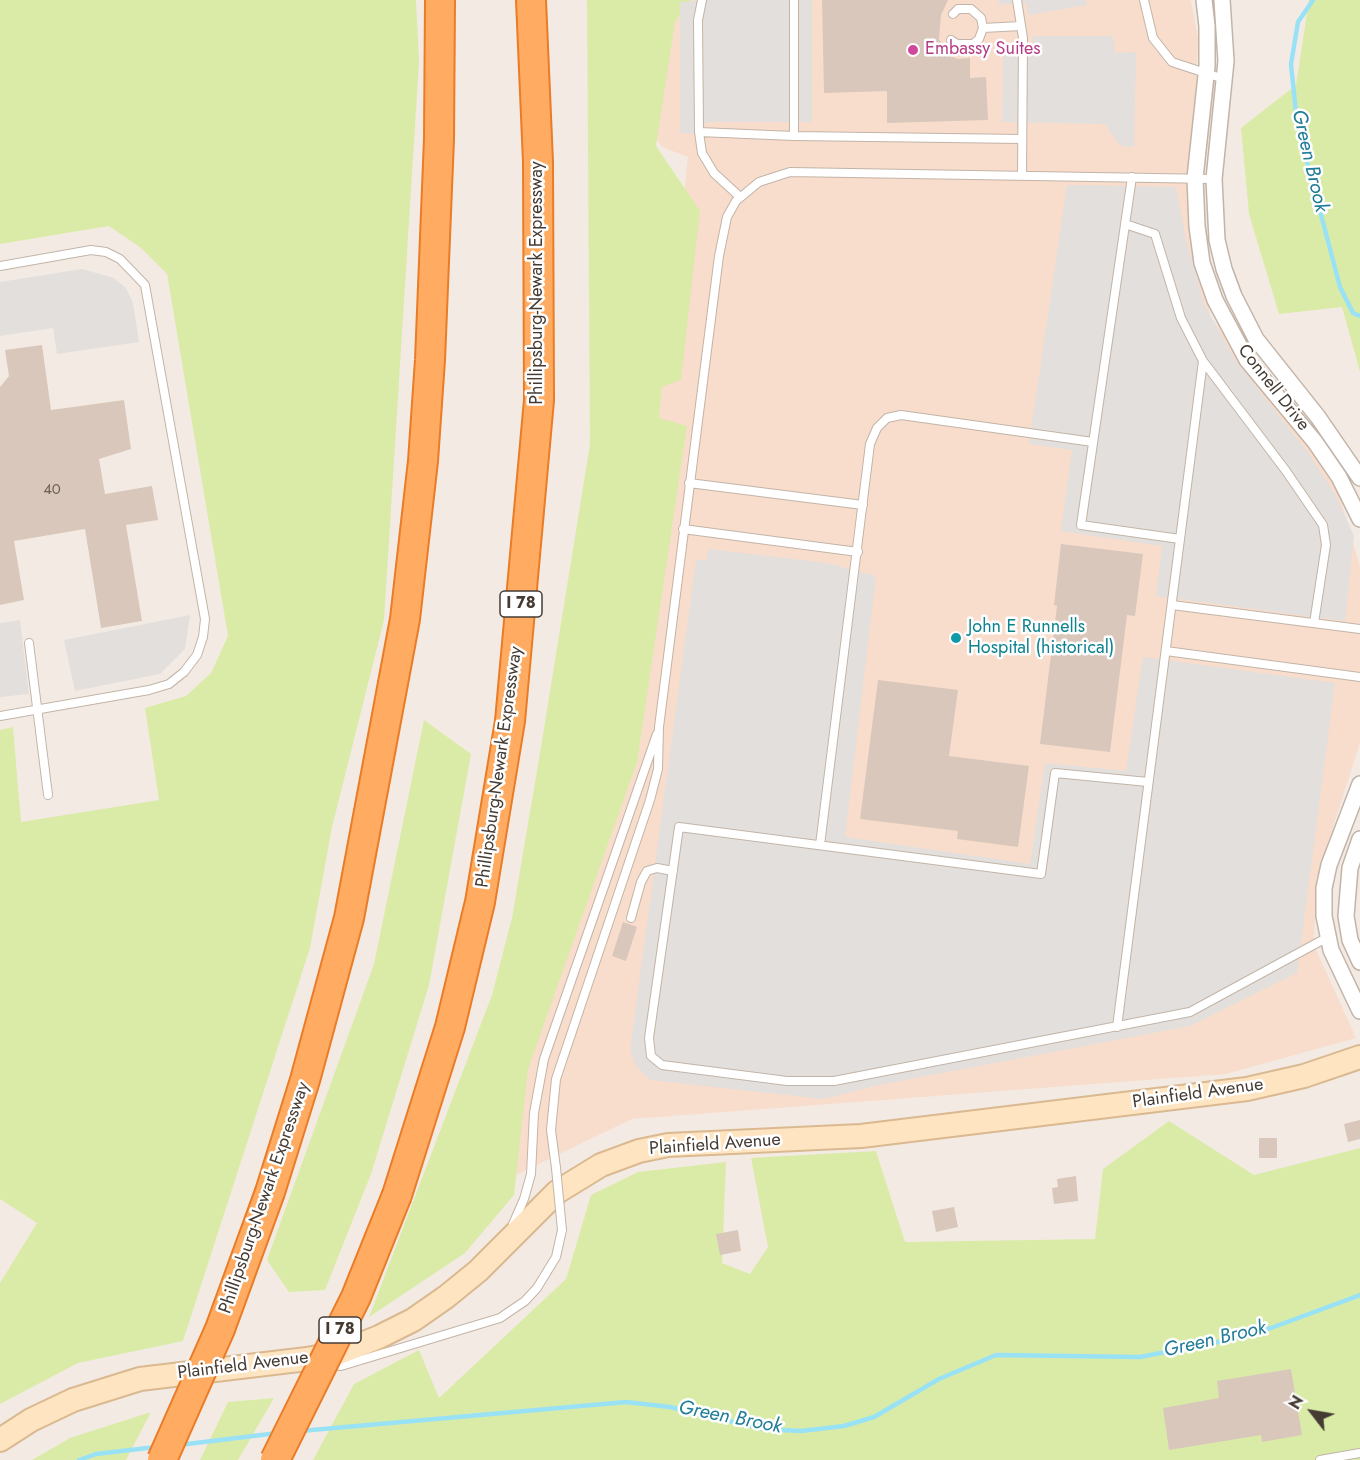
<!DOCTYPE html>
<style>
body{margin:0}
#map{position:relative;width:1360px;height:1460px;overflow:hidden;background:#f3ebe3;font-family:Jost,sans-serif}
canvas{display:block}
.north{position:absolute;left:1282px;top:1382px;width:60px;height:60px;-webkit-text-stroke:4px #fff;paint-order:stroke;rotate:301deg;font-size:16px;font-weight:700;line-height:24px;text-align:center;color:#453b33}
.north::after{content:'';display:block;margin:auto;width:21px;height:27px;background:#453b33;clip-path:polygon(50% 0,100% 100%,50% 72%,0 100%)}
</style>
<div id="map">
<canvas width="1360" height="1460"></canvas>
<div class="north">N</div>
</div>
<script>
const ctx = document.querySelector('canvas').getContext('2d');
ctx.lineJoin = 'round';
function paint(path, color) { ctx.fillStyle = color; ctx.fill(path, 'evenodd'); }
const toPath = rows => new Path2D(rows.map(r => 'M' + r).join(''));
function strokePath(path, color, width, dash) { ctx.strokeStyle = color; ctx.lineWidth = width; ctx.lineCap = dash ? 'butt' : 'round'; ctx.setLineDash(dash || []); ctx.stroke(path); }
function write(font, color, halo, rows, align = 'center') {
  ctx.font = font + ' Jost,sans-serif'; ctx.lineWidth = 5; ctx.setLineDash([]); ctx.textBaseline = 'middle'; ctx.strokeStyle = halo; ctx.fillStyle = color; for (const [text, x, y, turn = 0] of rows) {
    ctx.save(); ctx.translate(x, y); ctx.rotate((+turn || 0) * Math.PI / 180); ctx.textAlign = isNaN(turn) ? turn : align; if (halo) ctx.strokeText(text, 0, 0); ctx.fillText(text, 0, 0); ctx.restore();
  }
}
paint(toPath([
 [622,0,1191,0,1198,39,1193,160,1210,316,1336,484,1360,567,1360,743,1316,880,1314,945,1356,1038,1226,1074,632,1119,491,1187,622,742,688,157,662,147,631,104]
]), '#f8ddcc');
paint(toPath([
 [0,0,416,0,419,62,384,620,332,827,310,948,183,1341,78,1363,0,1404,0,1283,37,1223,0,1199,0,730,13,727,21,822,159,800,145,708,186,696,211,673,228,636,167,274,141,248,109,226,0,244],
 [587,0,691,0,675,22,656,146,700,211,681,380,662,387,659,418,687,426,637,762,528,1069,514,1195,465,1253,369,1317,492,995,512,918,541,747,590,444],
 [1309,0,1360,0,1360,372,1342,307,1279,314,1249,214,1241,128,1296,85],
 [424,720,471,754,429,985,371,1174,325,1290,289,1292,267,1260,374,964],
 [1169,1121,1254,1175,1360,1148,1360,1460,313,1460,354,1384,419,1350,439,1398,566,1279,591,1195,638,1172,726,1162,722,1263,750,1274,768,1247,751,1158,876,1151,905,1242,1095,1239,1103,1169],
 [274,1398,238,1460,200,1460,228,1402],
 [151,1412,126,1460,32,1460,70,1438]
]), '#daeba8');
paint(toPath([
 [706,0,812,0,812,122,708,122,691,134,680,133,680,2],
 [998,0,1086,0,1087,5,1028,15,1026,2,1000,5],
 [1033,36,1113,36,1115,53,1136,52,1134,147,1120,146,1105,124,1002,122,1003,54,1031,55],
 [1067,185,1176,187,1186,240,1204,304,1235,360,1310,455,1336,496,1354,536,1345,621,1156,596,1162,546,1061,531,1072,450,1029,444],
 [82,269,114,278,126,288,133,303,139,342,57,354,53,328,0,336,0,282],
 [709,549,827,563,876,576,845,837,1030,864,1045,763,1126,771,1143,657,1335,683,1297,973,1190,1026,879,1085,823,1099,650,1080,636,1066,630,1050,696,560,706,560],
 [190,615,185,649,160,674,75,691,64,640],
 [20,620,29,694,0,697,0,623]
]), '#e3dfdc');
strokePath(toPath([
 [1313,0,1298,22,1291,64,1297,123,1340,287,1353,313,1360,316],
 [301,1431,626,1402,670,1407,764,1429,801,1431,844,1426,874,1417,939,1379,996,1355,1140,1357,1218,1342,1271,1328,1360,1295],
 [179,1445,278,1433],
 [79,1460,96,1454,156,1447]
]), '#99e2f6', 4.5);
paint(toPath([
 [822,0,948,0,941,15,939,39,949,55,958,59,970,58,970,78,986,77,988,120,887,123,887,91,824,93],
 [42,345,51,410,124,400,131,449,99,459,105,494,152,486,158,520,126,525,142,621,101,628,85,529,14,541,24,600,0,605,0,387,9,376,5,350],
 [1061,544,1143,554,1135,616,1127,615,1110,752,1040,744,1057,606,1054,605],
 [878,680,958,690,949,756,1029,766,1018,847,957,839,958,831,860,819],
 [623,922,637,927,626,961,612,956],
 [1360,1120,1360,1139,1348,1142,1344,1124],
 [1259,1138,1277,1138,1277,1158,1259,1158],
 [1076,1176,1078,1201,1054,1204,1052,1188,1058,1187,1057,1179],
 [954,1207,958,1227,936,1232,932,1211],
 [738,1230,741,1251,720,1255,716,1234],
 [1291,1369,1302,1435,1262,1442,1261,1435,1169,1450,1163,1408,1219,1398,1217,1381]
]), '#d9c7bb');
const lane = toPath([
 [702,0,698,20,699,132,702,153,714,173,740,197],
 [1017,0,1023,38,1022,176],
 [1144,0,1153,38,1172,62,1224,79],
 [953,14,958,9,971,9,981,18,983,28,1021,26],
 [951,40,957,44,973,44,979,39,983,28],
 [699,132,794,136,794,0],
 [794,136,1022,139],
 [1132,177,1081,525,1180,539],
 [1125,224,1155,234,1181,318,1203,361,1286,471,1323,525,1326,545,1314,623],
 [0,266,91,250,106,252,120,259,145,285,205,619,203,637,197,655,184,672,169,684,149,690,0,716],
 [689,483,863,505],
 [683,529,858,552],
 [1172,605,1360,629],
 [29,643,48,795],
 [1166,651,1360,677],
 [1148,782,1055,773,1041,874,679,827,649,1038,651,1056,662,1065,787,1081,834,1081,1190,1012,1328,937],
 [820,845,870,444,877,428,887,418,901,415,1093,442],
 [631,918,641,882,647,871,657,868,673,871],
 [1117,1027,1203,361],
 [556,1168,551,1130,556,1079,650,800,658,769,659,727,719,256,727,217,736,201,759,182,790,172,1214,179],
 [513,1224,524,1199,531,1174,534,1113,544,1059,657,734],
 [329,1364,341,1366,500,1318,525,1301,537,1288,556,1257,562,1230],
 [1320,1460,1360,1453]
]);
const street = toPath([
 [1204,0,1207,26,1207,66,1195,178,1197,226,1202,263,1215,300,1247,360,1315,442,1339,477,1360,519],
 [1222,0,1226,61,1214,179,1217,240,1224,269,1234,296,1256,339,1318,417,1360,478],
 [1360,784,1329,865,1324,888,1324,916,1331,950,1360,1011],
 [1360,839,1350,868,1346,916,1350,940,1360,962]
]);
const secondary = toPath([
 [0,1440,31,1420,73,1400,140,1379,307,1359,339,1353,379,1337,413,1320,446,1297,478,1271,557,1192,601,1165,639,1151,668,1145,861,1136,1247,1089,1304,1076,1360,1057]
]);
const highway = toPath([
 [270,1192,305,1080,349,918,405,619,423,461,430,360,439,139,440,0],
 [397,1195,450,1027,480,902,510,721,539,400,538,162,531,0]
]);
strokePath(lane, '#c2b4a8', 10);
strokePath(street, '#c2b4a8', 18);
strokePath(secondary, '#dab991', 26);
strokePath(highway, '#ea7c27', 32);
strokePath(lane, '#fff', 8);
strokePath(street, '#fff', 15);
strokePath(secondary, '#ffe4c1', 22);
strokePath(highway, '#ffac62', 28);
const laneBridge = toPath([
 [556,1168,562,1230]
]);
const highwayBridge = toPath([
 [162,1460,220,1329,270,1192],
 [275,1460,356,1297,397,1195]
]);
strokePath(laneBridge, '#c2b4a8', 10, []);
strokePath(highwayBridge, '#ea7c27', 32, []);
strokePath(laneBridge, '#fff', 8);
strokePath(highwayBridge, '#ffac62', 28);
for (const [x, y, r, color] of [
 [913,50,6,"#d1479c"],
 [956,638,6,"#0f9aa8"]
]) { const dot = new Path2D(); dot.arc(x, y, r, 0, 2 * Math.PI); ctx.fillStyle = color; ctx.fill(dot); strokePath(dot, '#fff', 2); }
write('15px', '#6a5e55', null, [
 ["40",52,490]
]);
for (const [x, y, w] of [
 [521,604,42],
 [340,1330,42]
]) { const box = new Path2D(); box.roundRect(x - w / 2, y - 13, w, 26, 4.5); ctx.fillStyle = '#fff'; ctx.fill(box); strokePath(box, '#453b33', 1.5); }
write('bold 16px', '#453b33', null, [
 ["I 78",521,604],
 ["I 78",340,1330]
]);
write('18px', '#b23c85', '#fff', [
 ["Embassy Suites",925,50]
], 'left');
write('18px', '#453b33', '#fff', [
 ["Phillipsburg-Newark Expressway",538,283,-90],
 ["Connell Drive",1273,388,52],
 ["Phillipsburg-Newark Expressway",500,767,-82],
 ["Plainfield Avenue",1198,1094,-8],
 ["Plainfield Avenue",715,1145,-4],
 ["Phillipsburg-Newark Expressway",265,1198,-71],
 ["Plainfield Avenue",243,1366,-7]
]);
write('18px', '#0d838f', '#fff', [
 ["John E Runnells",968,628],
 ["Hospital (historical)",968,649]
], 'left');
write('italic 20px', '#207c97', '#fff', [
 ["Green Brook",1309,161,77],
 ["Green Brook",1215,1340,-13],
 ["Green Brook",730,1418,11]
]);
</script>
